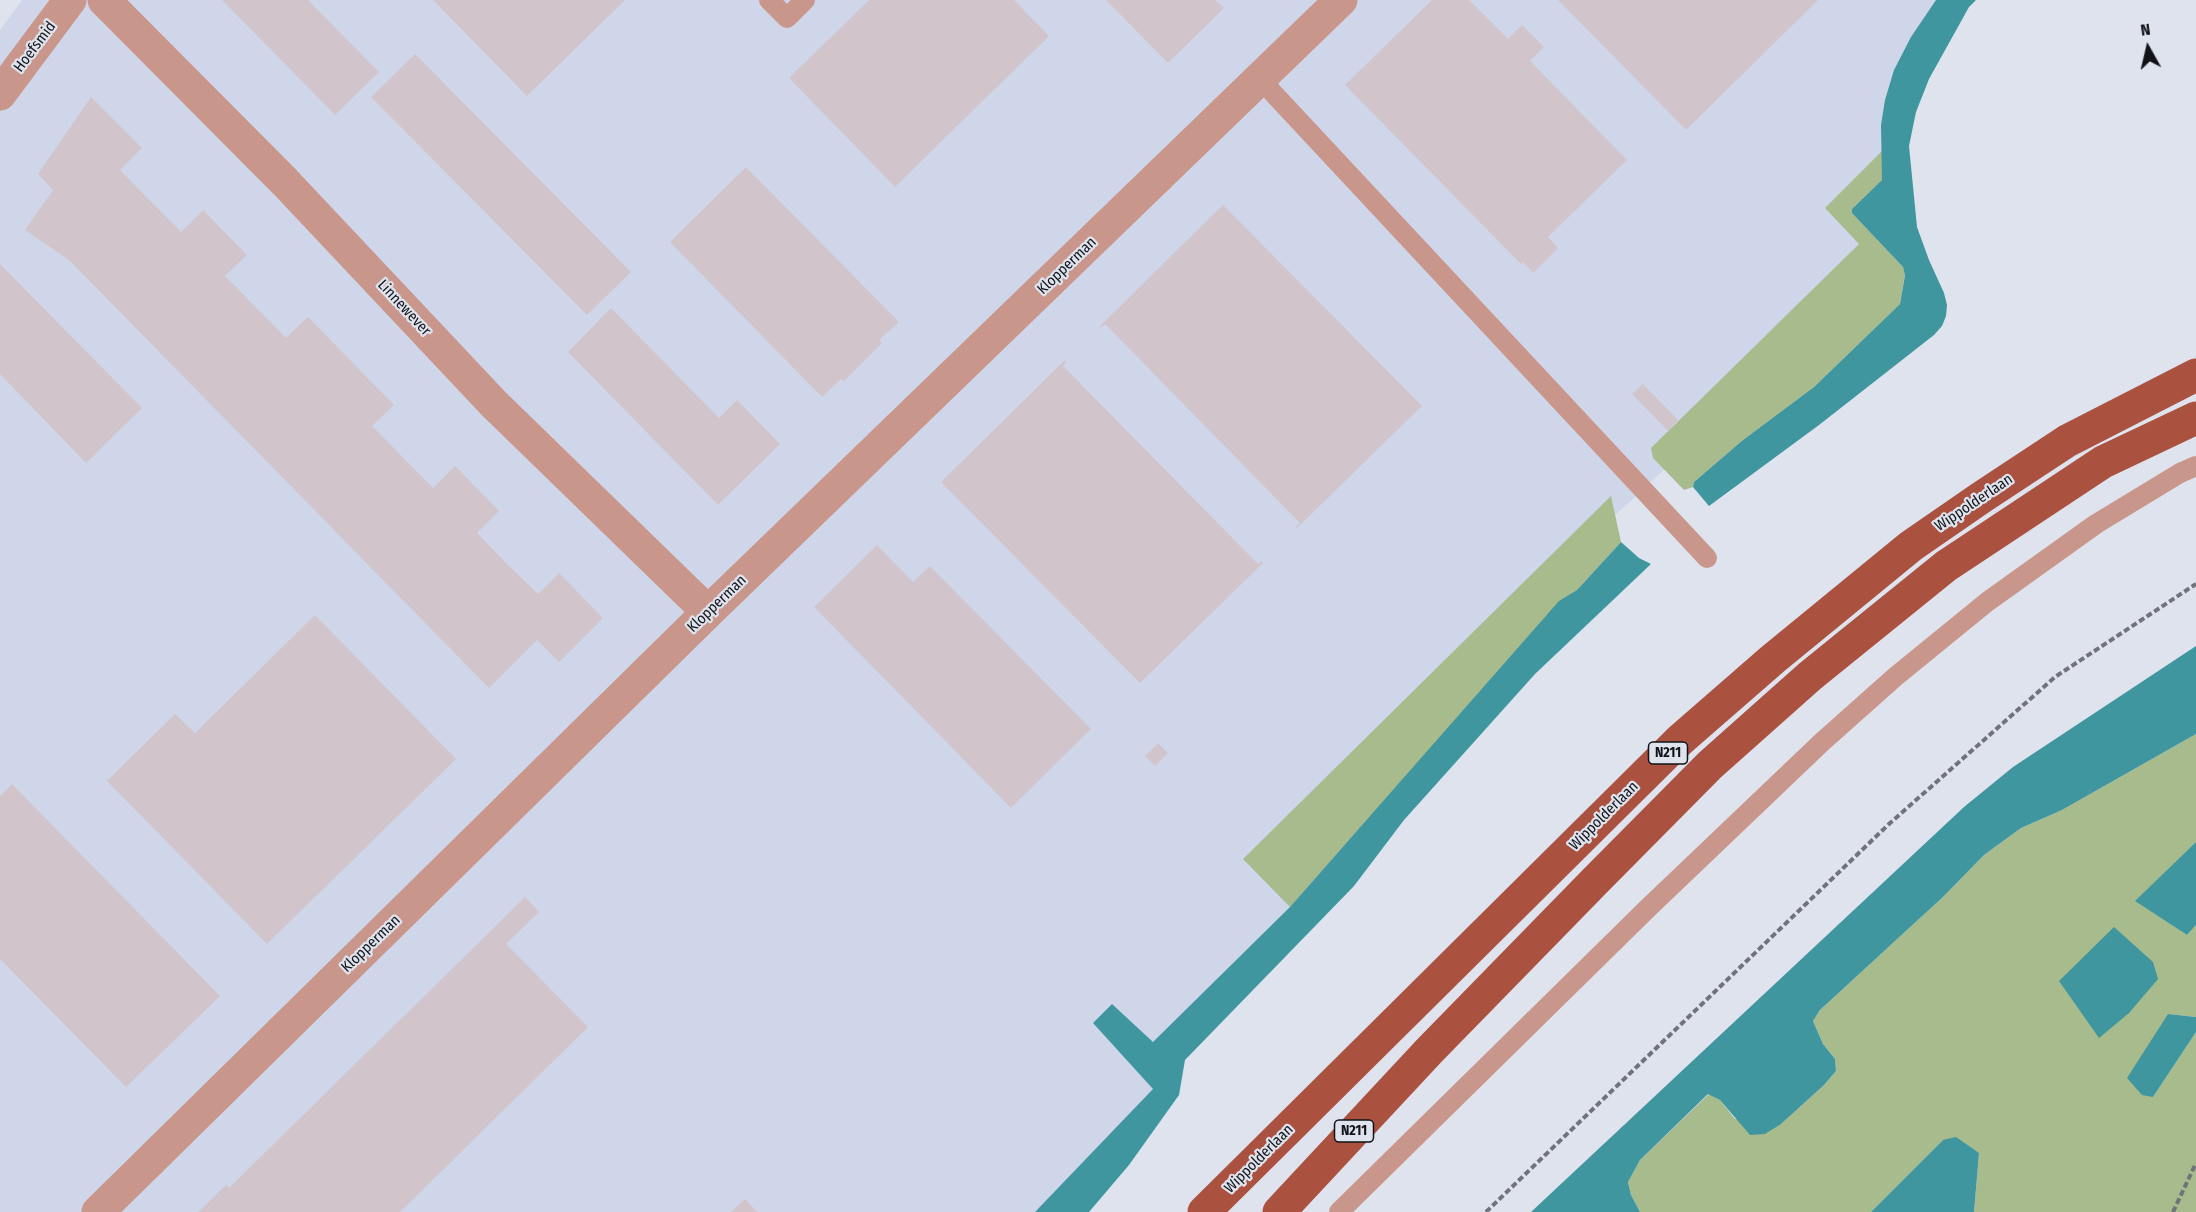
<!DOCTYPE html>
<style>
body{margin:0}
#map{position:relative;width:2196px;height:1212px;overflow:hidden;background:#dee3ee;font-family:"Fira Sans Condensed",sans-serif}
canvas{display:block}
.north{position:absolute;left:2118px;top:18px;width:60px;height:60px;-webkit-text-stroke:4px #dee3ee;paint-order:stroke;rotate:352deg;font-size:16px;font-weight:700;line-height:24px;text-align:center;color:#111317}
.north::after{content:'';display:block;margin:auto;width:21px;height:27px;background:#111317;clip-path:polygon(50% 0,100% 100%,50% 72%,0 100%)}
</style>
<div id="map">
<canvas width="2196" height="1212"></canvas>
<div class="north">N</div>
</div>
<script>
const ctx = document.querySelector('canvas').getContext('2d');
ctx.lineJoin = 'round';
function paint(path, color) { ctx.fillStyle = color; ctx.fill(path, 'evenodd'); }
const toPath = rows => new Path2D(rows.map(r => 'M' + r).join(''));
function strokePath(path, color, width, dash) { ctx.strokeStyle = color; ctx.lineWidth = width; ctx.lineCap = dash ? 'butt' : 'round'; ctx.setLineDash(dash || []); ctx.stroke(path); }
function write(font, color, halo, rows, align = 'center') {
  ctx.font = font + ' "Fira Sans Condensed",sans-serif'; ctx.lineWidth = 4.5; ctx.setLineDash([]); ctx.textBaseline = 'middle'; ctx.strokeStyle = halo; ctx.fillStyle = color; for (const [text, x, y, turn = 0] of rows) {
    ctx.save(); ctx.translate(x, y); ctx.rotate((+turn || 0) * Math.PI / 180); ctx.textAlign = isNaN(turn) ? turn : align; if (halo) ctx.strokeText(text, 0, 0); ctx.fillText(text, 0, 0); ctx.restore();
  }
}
paint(toPath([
 [22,0,1965,0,1923,80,1904,163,1906,241,1587,542,1351,856,1187,1023,1112,1170,1072,1212,0,1212,0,30]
]), '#cfd6e9');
paint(toPath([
 [1882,151,1882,180,1852,209,1852,213,1903,267,1905,274,1900,304,1814,387,1743,440,1694,482,1693,487,1684,490,1653,458,1651,448,1859,244,1825,208],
 [1611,496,1621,542,1577,590,1559,602,1290,907,1243,859],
 [2196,734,2196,842,2136,901,2187,935,2196,925,2196,1017,2168,1014,2153,1097,2196,1032,2196,1212,1974,1212,1979,1153,1943,1140,1871,1212,1640,1212,1631,1195,1628,1182,1640,1160,1709,1094,1720,1100,1735,1119,1781,1124,1824,1085,1836,1071,1835,1059,1823,1044,1813,1021,1820,1010,1944,896,1984,855,2021,828,2062,810]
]), '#a8bb8d');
paint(toPath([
 [1936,0,1976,0,1969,7,1929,79,1916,112,1909,146,1917,227,1929,260,1944,293,1947,305,1946,316,1942,326,1934,335,1819,425,1709,506,1693,487,1694,482,1743,440,1814,387,1900,304,1905,275,1903,267,1852,213,1852,209,1882,180,1881,125,1885,100,1894,70,1911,37],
 [1621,542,1639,558,1651,564,1535,674,1404,820,1354,886,1185,1060,1179,1095,1129,1165,1089,1212,1035,1212,1153,1089,1093,1023,1112,1004,1153,1042,1290,907,1559,601,1577,590],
 [2196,646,2196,734,2062,810,2021,828,1984,855,1944,896,1820,1010,1813,1021,1823,1044,1835,1059,1836,1071,1824,1085,1781,1124,1765,1134,1750,1135,1720,1100,1708,1094,1640,1160,1628,1182,1631,1195,1640,1212,1531,1212,1964,807,2013,767],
 [2196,842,2196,925,2187,935,2135,901],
 [2114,927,2153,962,2158,979,2129,1013,2099,1038,2059,981],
 [2168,1014,2196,1017,2196,1032,2153,1097,2142,1095,2127,1078],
 [1956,1137,1979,1153,1974,1212,1871,1212,1943,1140]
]), '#3f969f');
paint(toPath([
 [222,0,308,0,379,72,335,115],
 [433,0,625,0,527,96],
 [869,0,1014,0,1049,36,895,187,789,78],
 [1106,0,1215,0,1224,8,1168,63],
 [1432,0,1469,0,1508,39,1522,25,1544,47,1530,61,1627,160,1548,237,1558,248,1533,273,1523,262,1521,264,1345,85],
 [1558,0,1818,0,1686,130],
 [415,54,631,272,587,315,371,97],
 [91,97,142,148,120,170,181,232,203,210,247,255,225,276,286,338,308,317,394,405,372,426,433,488,455,466,499,511,477,533,508,565,538,594,559,573,603,618,559,662,537,640,489,688,69,260,25,230,53,190,38,174],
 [746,167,899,322,879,340,882,343,844,381,841,379,822,397,670,242],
 [1223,205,1422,406,1297,528,1296,527,1300,523,1105,324,1101,328,1100,326],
 [0,264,142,408,86,463,0,374],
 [611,308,719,418,737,400,780,444,718,505,568,352],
 [1065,360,1066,362,1063,366,1258,564,1261,561,1263,563,1140,683,941,482],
 [1643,384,1678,420,1668,431,1632,394],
 [877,545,913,582,930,566,1091,729,1011,808,814,607],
 [315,615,456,759,267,944,107,781,175,714,195,733],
 [1158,743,1168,753,1155,766,1145,756],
 [12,784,220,996,126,1087,0,959,0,796],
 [525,897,539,912,506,944,588,1027,400,1212,198,1212,226,1185,229,1188],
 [745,1199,757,1212,731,1212]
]), '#d1c5cb');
strokePath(toPath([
 [1486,1212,1889,824,2055,677,2196,584],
 [2173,1212,2196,1163]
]), '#70737a', 4, [6, 3]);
strokePath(toPath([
 [769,0,787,18,805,0],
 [1260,79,1707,558],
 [1339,1212,1648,908,1822,742,1895,677,1987,602,2096,524,2180,473,2196,466]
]), '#c9968b', 20);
strokePath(toPath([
 [104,0,285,182,494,404,708,612],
 [0,94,70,0],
 [98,1212,708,612,1341,0]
]), '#c9968b', 33);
strokePath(toPath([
 [1204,1212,1680,740,1773,659,1911,546,1982,497,2067,441,2196,375],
 [1279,1212,1429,1051,1595,881,1710,765,1810,676,1946,566,2103,462,2196,418]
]), '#ab5140', 33);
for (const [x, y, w] of [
 [1668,753,39],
 [1354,1131,39]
]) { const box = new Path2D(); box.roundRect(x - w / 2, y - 11, w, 22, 4.5); ctx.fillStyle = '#dee3ee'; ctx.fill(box); strokePath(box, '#111317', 1.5); }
write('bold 14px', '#111317', null, [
 ["N211",1668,753],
 ["N211",1354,1131]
]);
write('15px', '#111317', '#dee3ee', [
 ["Hoefsmid",35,47,-53],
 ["Klopperman",1067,266,-44],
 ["Linnewever",404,308,47],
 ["Wippolderlaan",1974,503,-34],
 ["Klopperman",717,604,-44],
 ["Wippolderlaan",1604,816,-45],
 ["Klopperman",371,944,-44],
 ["Wippolderlaan",1259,1159,-45]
]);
</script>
